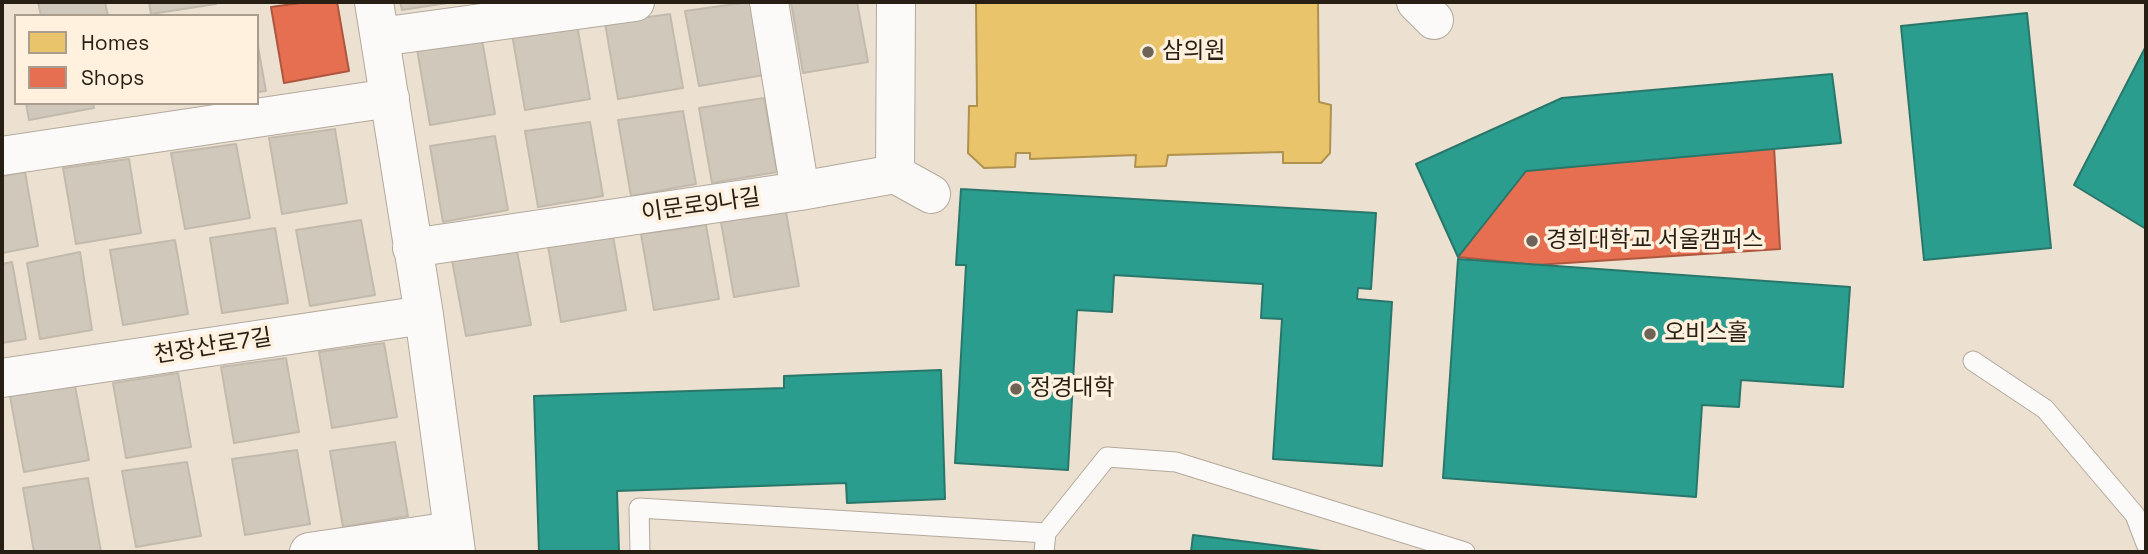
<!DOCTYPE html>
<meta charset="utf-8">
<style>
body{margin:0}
#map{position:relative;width:2148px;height:554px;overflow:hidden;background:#ece0d0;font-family:"Space Grotesk",sans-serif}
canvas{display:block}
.frame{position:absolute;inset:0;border:4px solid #281f14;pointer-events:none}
.legend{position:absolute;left:14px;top:14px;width:245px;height:91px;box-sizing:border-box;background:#fff1de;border:2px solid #a99d8d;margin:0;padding:9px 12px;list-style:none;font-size:21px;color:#281f14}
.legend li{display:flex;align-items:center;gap:14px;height:35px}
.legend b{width:35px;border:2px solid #a99d8d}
</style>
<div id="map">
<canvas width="2148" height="554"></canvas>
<div class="frame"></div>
<ul class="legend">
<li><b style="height:19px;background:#e9c46a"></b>Homes</li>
<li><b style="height:19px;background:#e76f51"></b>Shops</li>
</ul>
</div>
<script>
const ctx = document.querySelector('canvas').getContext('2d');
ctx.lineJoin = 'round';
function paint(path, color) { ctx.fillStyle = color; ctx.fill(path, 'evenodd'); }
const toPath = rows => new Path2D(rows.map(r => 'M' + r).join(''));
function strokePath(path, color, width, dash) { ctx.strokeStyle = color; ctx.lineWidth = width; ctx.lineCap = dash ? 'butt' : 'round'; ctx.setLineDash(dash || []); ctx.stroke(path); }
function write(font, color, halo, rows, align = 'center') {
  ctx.font = font + ' "Space Grotesk","Noto Sans KR",sans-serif'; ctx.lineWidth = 7; ctx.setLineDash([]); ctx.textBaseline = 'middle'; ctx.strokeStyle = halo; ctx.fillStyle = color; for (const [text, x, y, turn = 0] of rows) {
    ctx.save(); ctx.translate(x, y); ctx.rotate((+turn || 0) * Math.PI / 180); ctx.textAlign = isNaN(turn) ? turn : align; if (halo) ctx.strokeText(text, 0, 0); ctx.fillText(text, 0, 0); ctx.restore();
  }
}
const homes = toPath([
 [976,2,1318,2,1319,102,1331,105,1330,153,1321,163,1283,163,1283,152,1168,155,1166,166,1135,167,1136,155,1030,159,1030,153,1016,153,1015,167,984,168,968,153,969,106,977,106,976,2]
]);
paint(homes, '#e9c46a');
strokePath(homes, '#af9250', 2);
const shops = toPath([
 [307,2,337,2,349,71,284,83,271,7,307,2],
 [1774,147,1780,249,1536,265,1458,257,1526,171,1774,147]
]);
paint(shops, '#e76f51');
strokePath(shops, '#ae573f', 2);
const schools = toPath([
 [2027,13,2051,248,1924,260,1901,26,2027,13],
 [2146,46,2146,229,2074,185,2146,46],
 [1832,74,1841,143,1526,171,1458,257,1416,164,1562,98,1832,74],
 [961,189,1376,213,1371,289,1358,288,1357,299,1392,302,1382,466,1273,459,1282,319,1261,318,1263,284,1114,275,1112,312,1077,310,1068,470,955,463,966,265,956,265,961,189],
 [1458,259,1850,287,1843,387,1741,380,1739,407,1702,405,1696,497,1443,478,1458,259],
 [941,370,945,499,847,503,846,483,617,491,619,552,539,552,534,396,784,388,784,376,941,370],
 [1193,535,1329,552,1191,552,1193,535]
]);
paint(schools, '#2a9d8f');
strokePath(schools, '#29776a', 2);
const building = toPath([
 [38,2,105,2,108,16,41,16,38,2],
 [149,2,216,2,216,4,151,14,149,2],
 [400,2,454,2,402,10,400,2],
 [750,2,764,75,699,86,685,11,750,2],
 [791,2,857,2,868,62,803,73,791,2],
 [670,14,683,88,618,99,605,23,670,14],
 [577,25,590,99,525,110,512,34,577,25],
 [482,40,495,114,430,125,417,49,482,40],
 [257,41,266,91,257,92,257,41],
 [764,98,777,172,712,183,699,108,764,98],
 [26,103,93,103,94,108,29,120,26,103],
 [683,111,696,184,631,196,618,120,683,111],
 [590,122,603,196,538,207,525,131,590,122],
 [335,129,347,203,282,214,269,138,335,129],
 [495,136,508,210,443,222,430,146,495,136],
 [236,144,250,218,185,229,171,153,236,144],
 [129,159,141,233,76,244,63,168,129,159],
 [25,172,38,246,2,253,2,176,25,172],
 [786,212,799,286,734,297,721,222,786,212],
 [361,220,375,295,310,306,296,230,361,220],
 [706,225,719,299,654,310,641,234,706,225],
 [275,228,288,303,222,313,210,238,275,228],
 [613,236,626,310,561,322,548,246,613,236],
 [175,240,188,314,123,325,110,250,175,240],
 [517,251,531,325,466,336,452,260,517,251],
 [80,252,92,330,40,339,27,263,80,252],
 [12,262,26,339,2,343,2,264,12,262],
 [384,343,397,417,332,428,319,352,384,343],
 [286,358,299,432,234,443,221,367,286,358],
 [178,373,191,447,126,458,113,383,178,373],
 [75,386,89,460,24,472,10,396,75,386],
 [395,442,408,516,343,527,330,451,395,442],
 [297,450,310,524,245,535,232,459,297,450],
 [187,462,201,536,136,547,122,471,187,462],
 [88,478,101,552,34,552,23,488,88,478]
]);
paint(building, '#d0c9bb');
strokePath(building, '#c2bbad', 2);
const lane = toPath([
 [1973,361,2045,409,2135,515,2146,544],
 [640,552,639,508,1046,533],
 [1044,552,1046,533,1107,457,1176,462,1465,552]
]);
const street = toPath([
 [374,2,424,315,456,552],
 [896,2,895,174,931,194],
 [1416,2,1434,20],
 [380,37,635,2],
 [2,156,390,98],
 [800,191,895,174],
 [412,248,800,191,769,2],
 [2,378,424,315],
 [309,552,452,531]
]);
strokePath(lane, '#b3a99d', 21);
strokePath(street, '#b3a99d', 40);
strokePath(lane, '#fcfaf8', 19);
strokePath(street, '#fcfaf8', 38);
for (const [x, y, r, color] of [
 [1148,52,7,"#6d6356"],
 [1532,241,7,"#6d6356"],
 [1650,334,7,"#6d6356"],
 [1016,389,7,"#6d6356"]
]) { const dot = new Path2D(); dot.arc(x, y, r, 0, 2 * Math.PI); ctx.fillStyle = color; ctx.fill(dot); strokePath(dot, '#fff1de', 2.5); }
write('23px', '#281f14', '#fff1de', [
 ["삼의원",1162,52],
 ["경희대학교 서울캠퍼스",1546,241],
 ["오비스홀",1664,334],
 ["정경대학",1030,389]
], 'left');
write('23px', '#281f14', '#fff1de', [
 ["이문로9나길",701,206,-8],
 ["천장산로7길",213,347,-9]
]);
</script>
